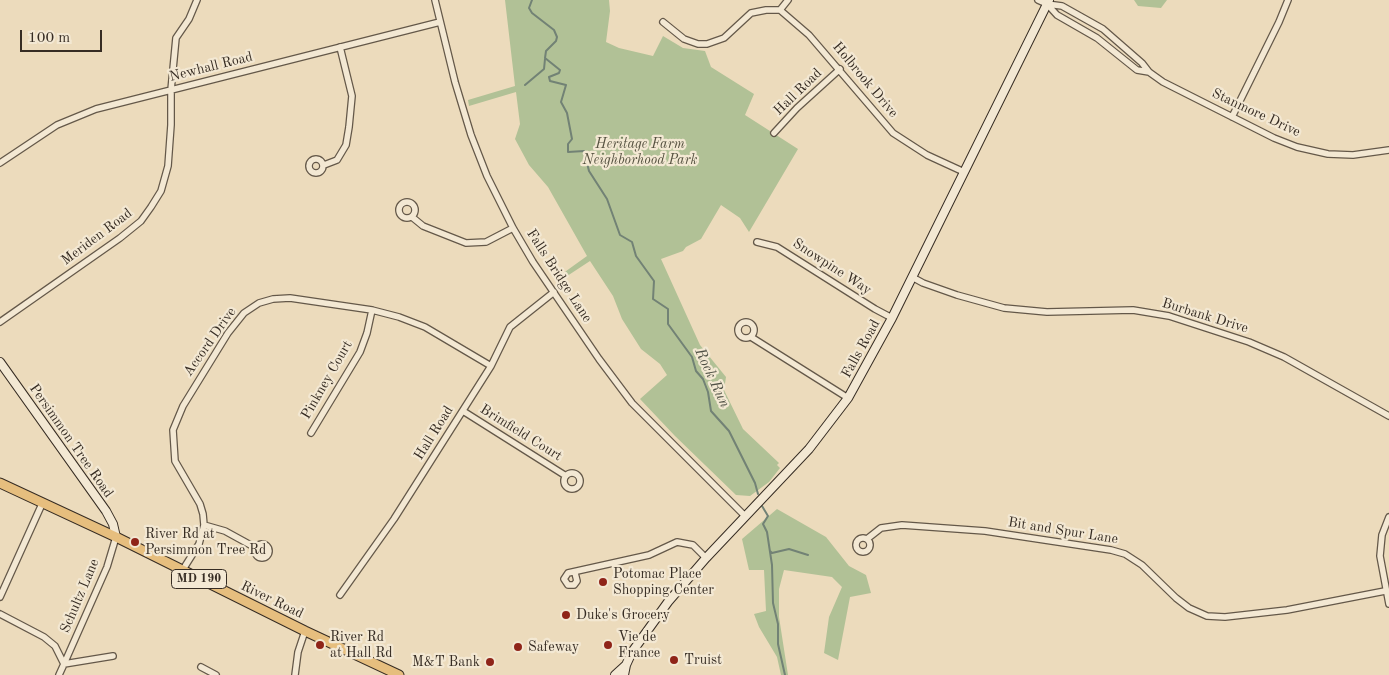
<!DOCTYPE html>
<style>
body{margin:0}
#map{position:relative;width:1389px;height:675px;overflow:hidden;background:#ecdbbc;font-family:"Old Standard TT",serif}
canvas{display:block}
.scale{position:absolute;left:20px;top:30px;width:82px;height:22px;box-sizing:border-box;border:2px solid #362c23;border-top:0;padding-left:6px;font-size:15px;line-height:18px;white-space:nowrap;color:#362c23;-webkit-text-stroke:4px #f3e8d3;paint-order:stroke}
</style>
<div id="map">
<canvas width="1389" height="675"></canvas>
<div class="scale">100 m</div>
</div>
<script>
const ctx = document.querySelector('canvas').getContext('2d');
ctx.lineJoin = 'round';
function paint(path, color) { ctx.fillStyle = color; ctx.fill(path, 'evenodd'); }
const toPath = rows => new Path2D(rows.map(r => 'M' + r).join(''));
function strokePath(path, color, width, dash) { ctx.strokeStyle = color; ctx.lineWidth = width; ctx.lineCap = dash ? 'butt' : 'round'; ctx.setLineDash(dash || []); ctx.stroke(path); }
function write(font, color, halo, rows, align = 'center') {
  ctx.font = font + ' "Old Standard TT",serif'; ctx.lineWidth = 4.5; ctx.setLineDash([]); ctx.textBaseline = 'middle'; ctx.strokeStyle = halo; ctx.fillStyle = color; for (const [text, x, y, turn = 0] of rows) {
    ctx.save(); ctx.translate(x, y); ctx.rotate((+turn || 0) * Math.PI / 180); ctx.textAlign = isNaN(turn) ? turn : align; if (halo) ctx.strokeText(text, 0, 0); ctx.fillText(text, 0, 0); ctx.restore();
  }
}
paint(toPath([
 [505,0,609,0,610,11,606,42,619,48,653,56,663,36,683,48,705,51,711,67,754,94,745,115,798,149,749,232,740,218,721,205,701,239,686,247,683,251,661,259,700,345,726,377,724,390,743,429,779,463,777,465,780,468,769,482,750,496,736,495,675,436,640,399,667,375,660,364,641,349,622,319,613,296,590,261,558,282,555,279,587,256,548,187,529,165,515,139,520,124,516,92,469,106,468,100,515,86],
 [1134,0,1167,0,1161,8,1138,6],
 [777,509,826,537,849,566,866,575,871,593,850,597,838,660,824,653,829,617,842,587,832,577,784,570,779,589,779,617,788,675,781,675,777,657,759,627,754,614,766,611,764,570,749,570,742,539]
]), '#b1c196');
strokePath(toPath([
 [532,0,529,8,532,13,554,30,557,37,556,41,546,51,545,58,560,70,559,73,549,77,550,81,566,85,561,102,567,113,572,139,568,144,568,152,584,151,589,171,607,199,620,235,632,242,636,256,654,281,653,299,668,309,668,324,692,357,696,371,703,379,708,392,711,411,729,431,755,483,758,494],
 [525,85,544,69,545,59],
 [762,506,768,516,763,524,767,532,772,565,773,603,778,624,778,644,785,675],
 [770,551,772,553,789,549,808,555]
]), '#728275', 2);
const street = toPath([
 [435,0,455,82,471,135,487,176,513,228,533,262,599,359,632,403,745,516],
 [1038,0,1047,4,1057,15,1097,38,1137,70,1149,72],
 [1047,4,1062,6,1103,29,1142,63,1149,72,1163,82,1274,138,1297,147,1328,154,1353,155,1389,150],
 [780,10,809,35,893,133,927,155,964,172],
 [663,22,684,39,698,44,707,44,724,38,751,13,766,10,780,10,788,0],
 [1232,117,1279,22,1288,0],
 [774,133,797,108,840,69],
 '309 166a7 7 0 1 1 14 0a7 7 0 1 1-14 0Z',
 [0,163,57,125,96,109,440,22],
 [324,165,337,160,346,145,349,127,352,96,340,47],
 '399 210a8 8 0 1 1 16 0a8 8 0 1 1-16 0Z',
 [412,217,423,226,466,243,486,242,513,228],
 [757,242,777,247,875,309,892,318],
 [912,277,923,283,957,295,1004,308,1047,312,1133,310,1169,316,1249,342,1284,357,1389,416],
 '738 330a8 8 0 1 1 16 0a8 8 0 1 1-16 0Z',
 [0,322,120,238,141,221,151,207,161,191,168,166,171,125,171,90,176,38,189,19,197,0],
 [751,337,848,398],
 [463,411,566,476],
 [311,433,360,352,367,333,372,310],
 '564 481a8 8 0 1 1 16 0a8 8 0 1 1-16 0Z',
 [1389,517,1382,535,1380,556,1389,604],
 [204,525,225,531,256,548],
 '856 545a7 7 0 1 1 14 0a7 7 0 1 1-14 0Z',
 [867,539,881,528,902,525,985,531,1111,550,1125,554,1142,565,1176,598,1189,608,1207,616,1225,617,1287,610,1385,591],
 '255 551a7 7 0 1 1 14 0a7 7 0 1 1-14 0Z',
 [182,571,199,544,204,525,203,514,200,504,175,461,173,430,183,406,228,333,244,313,259,303,273,299,290,298,372,310,399,317,425,327,491,366],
 [575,573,577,581,574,585,568,585,564,579,568,573,649,555,677,542,693,545,706,558],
 [340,595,394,519,491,366,510,327,554,292],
 [0,597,42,504],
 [0,614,44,637,55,646,64,664,107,567,116,537],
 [201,667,216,675],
 [59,675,64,664,113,656],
 [295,675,298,652,305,631]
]);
const secondary = toPath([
 [0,362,106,511,113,524,116,537],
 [615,675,626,665],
 [624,675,626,665,632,652,668,602,706,558,809,449,848,398,892,318,1049,0]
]);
const primary = toPath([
 [0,483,116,537,305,631,399,675]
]);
strokePath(street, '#645849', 8);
strokePath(secondary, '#362c23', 10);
strokePath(primary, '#362c23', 11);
strokePath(street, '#f3e8d3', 5.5);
strokePath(secondary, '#f3e8d3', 8);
strokePath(primary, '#e6be7e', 9);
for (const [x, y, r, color] of [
 [135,542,5,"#8f2418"],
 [603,582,5,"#8f2418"],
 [566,615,5,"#8f2418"],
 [320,645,5,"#8f2418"],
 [608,645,5,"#8f2418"],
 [518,647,5,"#8f2418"],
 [674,660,5,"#8f2418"],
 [490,662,5,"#8f2418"]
]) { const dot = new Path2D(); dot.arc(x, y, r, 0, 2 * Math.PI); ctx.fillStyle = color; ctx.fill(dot); strokePath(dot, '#f3e8d3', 2); }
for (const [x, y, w] of [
 [199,579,55]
]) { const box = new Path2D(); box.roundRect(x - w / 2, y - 9.5, w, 19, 4); ctx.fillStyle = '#f3e8d3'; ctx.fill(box); strokePath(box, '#362c23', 1); }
write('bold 12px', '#362c23', null, [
 ["MD 190",199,579]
]);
write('14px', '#362c23', '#f3e8d3', [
 ["Newhall Road",211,67,-14],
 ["Holbrook Drive",865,80,50],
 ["Hall Road",798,92,-44],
 ["Stanmore Drive",1256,113,25],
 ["Meriden Road",97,237,-37],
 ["Snowpine Way",832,267,33],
 ["Falls Bridge Lane",559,276,57],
 ["Burbank Drive",1205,316,17],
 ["Accord Drive",210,342,-55],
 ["Falls Road",861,349,-61],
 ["Pinkney Court",327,380,-60],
 ["Hall Road",434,433,-58],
 ["Brimfield Court",521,433,32],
 ["Persimmon Tree Road",71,441,55],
 ["Bit and Spur Lane",1063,531,9],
 ["Schultz Lane",80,596,-67],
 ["River Road",272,600,26]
]);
write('italic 14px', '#555140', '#f3e8d3', [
 ["Heritage Farm",640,144],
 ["Neighborhood Park",640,160]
]);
write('14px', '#362c23', '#f3e8d3', [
 ["River Rd at",145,534],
 ["Persimmon Tree Rd",145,550],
 ["Potomac Place",613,574],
 ["Shopping Center",613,590],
 ["Duke's Grocery",576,615],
 ["River Rd",330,637],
 ["at Hall Rd",330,653],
 ["Vie de",618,637],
 ["France",618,653],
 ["Safeway",528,647],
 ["Truist",684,660],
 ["M&T Bank",480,662,"right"]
], 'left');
write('italic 15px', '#4f5045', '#f3e8d3', [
 ["Rock Run",712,378,65]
]);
</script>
